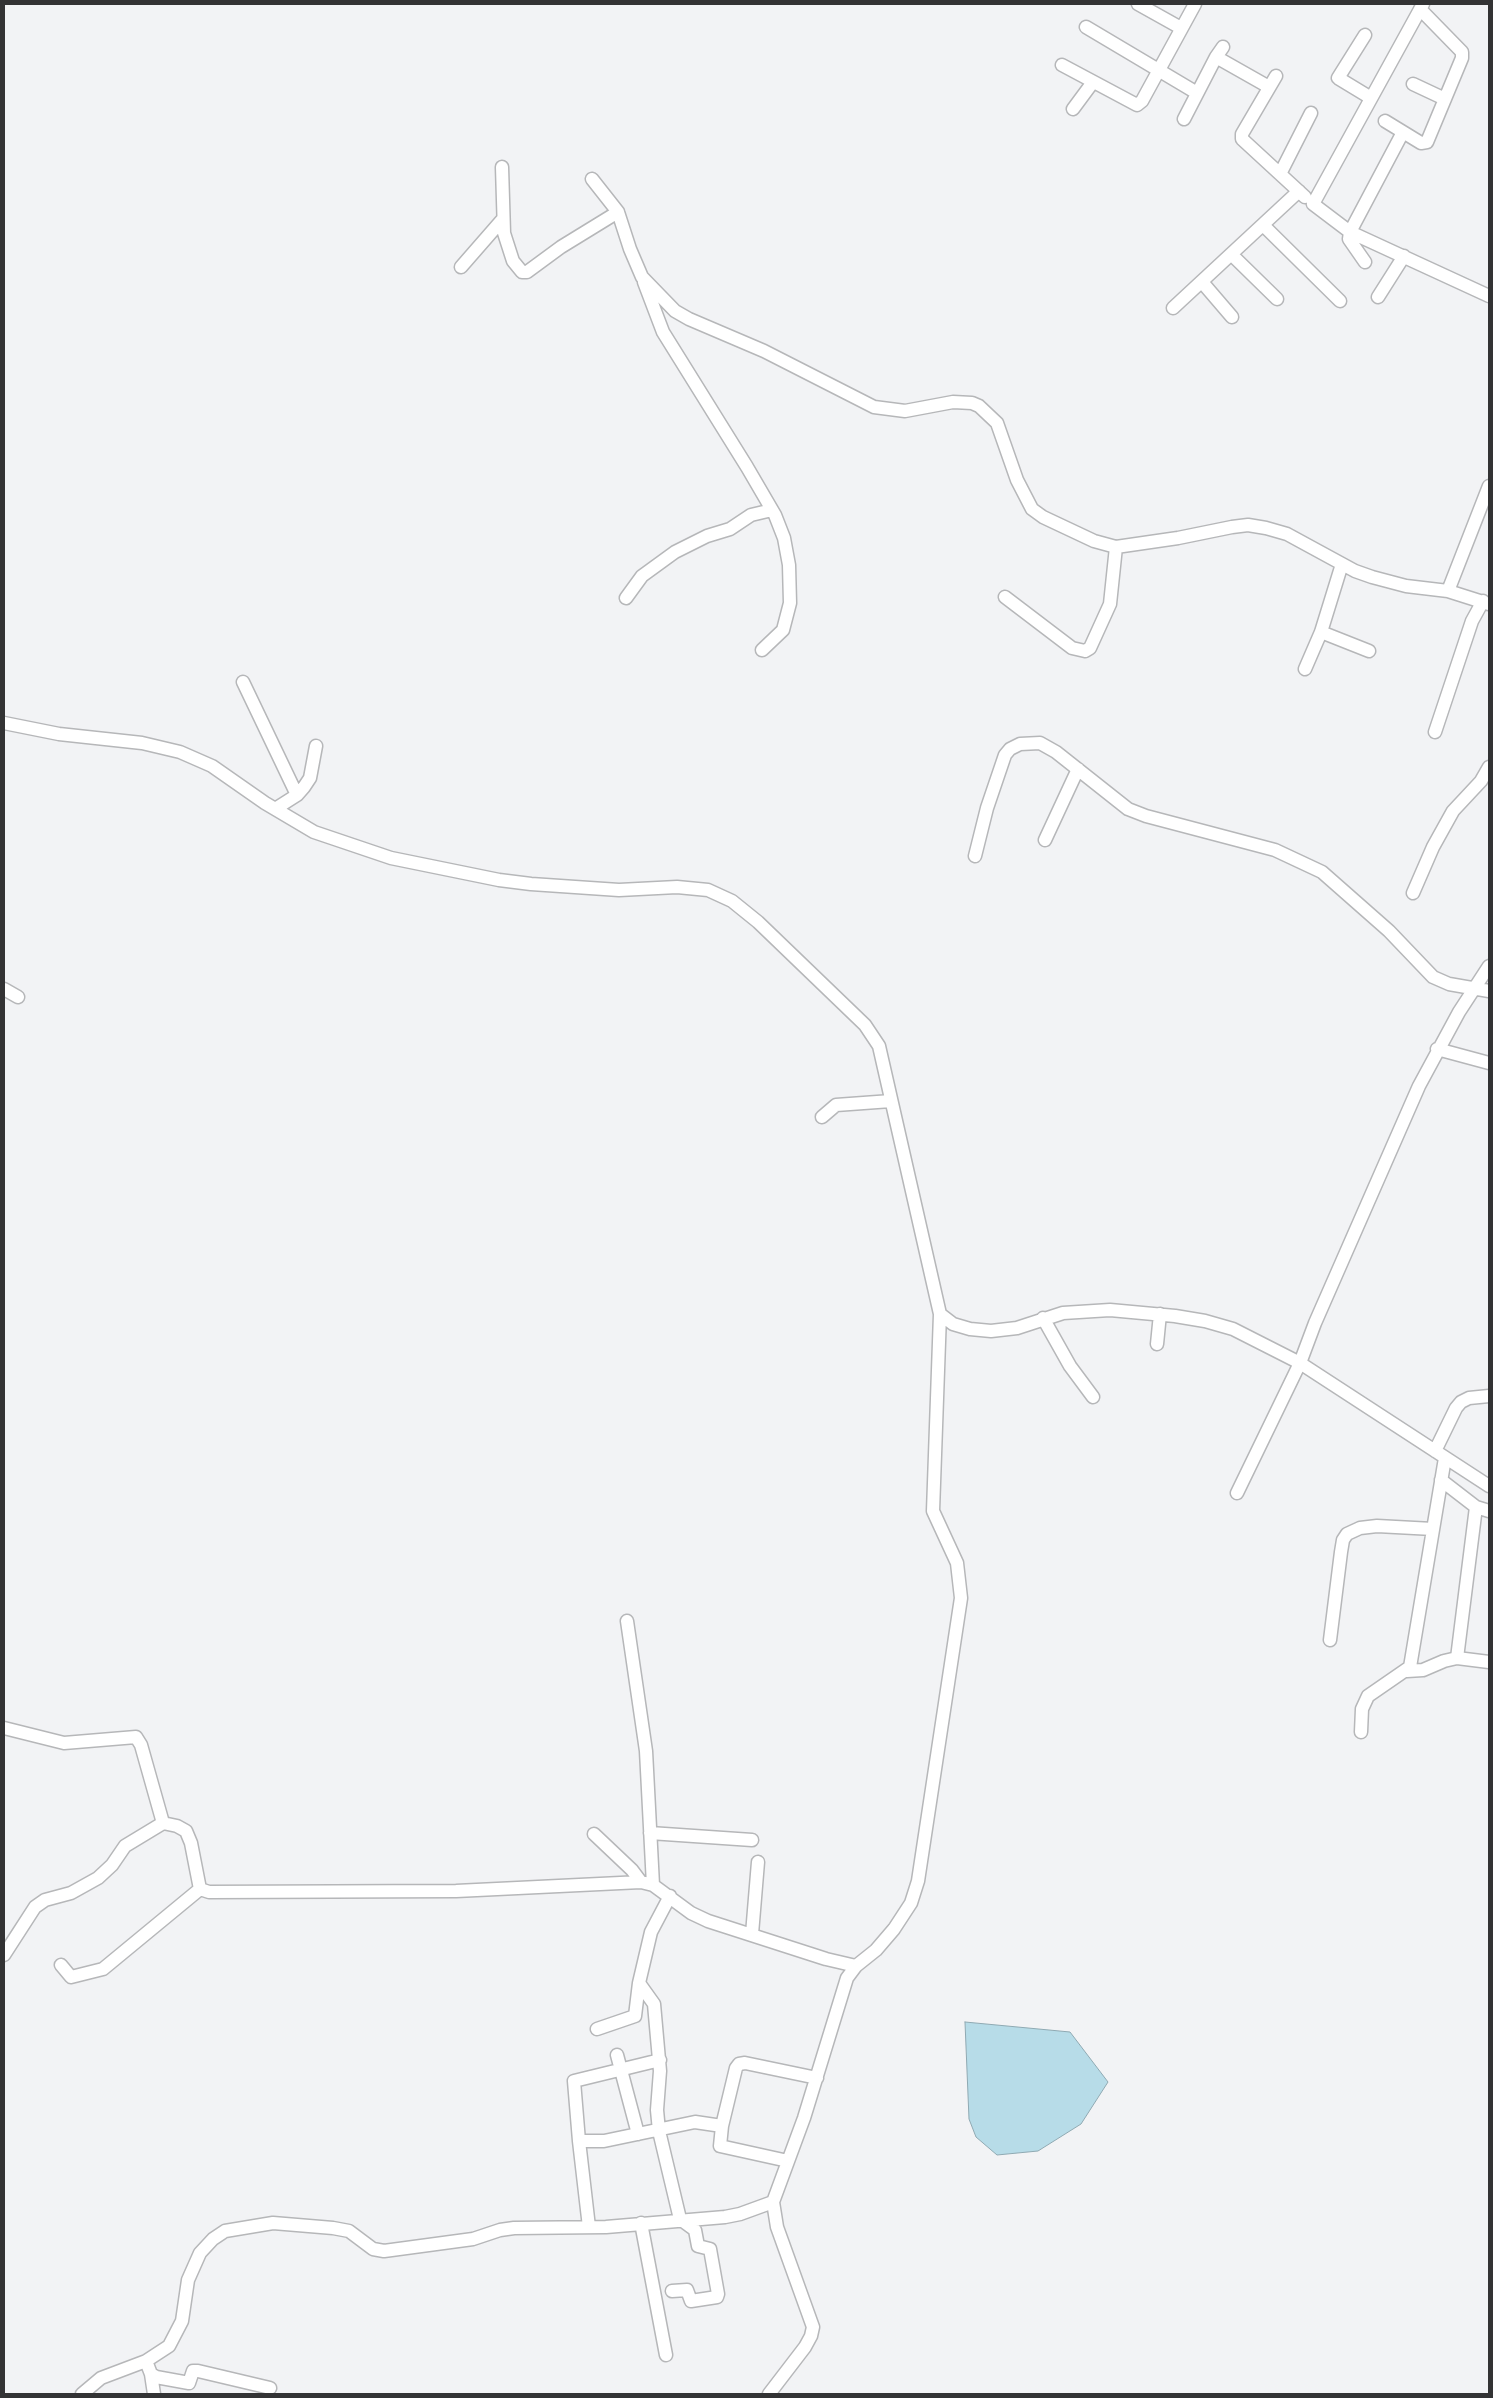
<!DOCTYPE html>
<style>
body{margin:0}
#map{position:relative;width:1493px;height:2398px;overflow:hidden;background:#f2f3f5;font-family:"Work Sans",sans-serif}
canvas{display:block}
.frame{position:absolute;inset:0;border:5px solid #333334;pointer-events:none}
</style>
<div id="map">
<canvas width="1493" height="2398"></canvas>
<div class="frame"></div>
</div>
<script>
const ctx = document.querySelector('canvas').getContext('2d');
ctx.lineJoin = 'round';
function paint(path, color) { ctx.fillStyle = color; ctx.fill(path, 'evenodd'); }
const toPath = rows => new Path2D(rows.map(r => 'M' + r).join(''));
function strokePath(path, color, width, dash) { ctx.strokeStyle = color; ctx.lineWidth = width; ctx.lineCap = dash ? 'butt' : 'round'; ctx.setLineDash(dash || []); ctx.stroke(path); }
const water = toPath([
 [965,2022,1070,2032,1108,2082,1081,2124,1038,2151,997,2155,976,2137,969,2119,965,2022]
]);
paint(water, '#b7dce8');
strokePath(water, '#8fa9b2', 1);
const minor = toPath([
 [1138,4,1181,28],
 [1086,27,1197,93],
 [1365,35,1338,78,1371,98],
 [1216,57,1223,47],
 [1062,65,1137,105,1142,101,1195,4],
 [1276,76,1242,134,1242,139,1305,197],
 [1413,84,1445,99],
 [1073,109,1093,82],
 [1184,119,1216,57,1269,87],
 [1385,121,1421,143,1427,142,1462,58,1462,52,1420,9],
 [1403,132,1350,232,1489,296],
 [502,167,504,233,513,261,522,272,527,272,561,247,618,212],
 [1280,174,1311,113],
 [592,179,618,212,630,249,642,277,675,311,689,319,764,351,874,407,905,411,953,402,972,403,979,406,997,423,1017,480,1032,509,1043,517,1094,541,1116,547,1178,538,1232,527,1248,525,1266,528,1287,534,1355,571,1372,577,1406,586,1448,591,1489,604],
 [1263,225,1340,301],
 [1231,254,1277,299],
 [1365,262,1349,239,1350,232,1313,204,1423,4],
 [461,267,502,220],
 [644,282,663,332,747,467,775,515,784,538,789,565,790,603,783,630,762,650],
 [1202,282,1232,317],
 [1378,297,1404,256],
 [1173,308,1299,191],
 [1448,591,1489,486],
 [1005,597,1072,648,1085,651,1090,648,1110,604,1116,547],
 [626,598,642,576,675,552,707,536,730,529,751,515,772,510],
 [1321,632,1369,651],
 [1305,669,1321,632,1342,564],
 [243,682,297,795],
 [4,723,59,734,142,743,180,752,212,766,265,803,314,832,391,858,499,880,531,884,619,890,677,887,708,890,732,901,758,922,865,1025,879,1046,940,1314,933,1511,957,1563,961,1598,918,1881,911,1903,894,1929,876,1950,856,1966,847,1978,804,2118,773,2202,777,2227,813,2327,811,2336,805,2347,769,2394],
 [1435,732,1472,621,1483,601],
 [275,809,297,795,304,787,310,778,316,746],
 [1045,840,1078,769],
 [975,856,987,808,1005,755,1010,749,1020,744,1040,743,1056,752,1128,809,1146,816,1275,850,1322,872,1389,931,1433,977,1449,984,1489,991],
 [1413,893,1433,847,1453,811,1481,781,1489,767],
 [4,989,18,997],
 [1437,1049,1489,1063],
 [822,1117,836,1105,891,1101],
 [940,1314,953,1324,970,1329,991,1331,1017,1328,1063,1313,1110,1310,1175,1316,1205,1321,1233,1329,1300,1363,1489,1486],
 [1043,1318,1070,1366,1093,1397],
 [1157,1344,1160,1314],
 [1435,1451,1456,1408,1461,1402,1469,1398,1489,1396],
 [1441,1480,1476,1507],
 [1237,1493,1300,1363,1315,1323,1419,1086,1459,1012,1489,966],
 [627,1621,646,1751,653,1885],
 [1330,1640,1341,1552,1343,1540,1347,1534,1360,1528,1377,1526,1433,1529],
 [1457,1658,1476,1507,1489,1511],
 [1407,1671,1423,1670,1444,1661,1457,1658,1489,1662],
 [4,1728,64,1743,136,1737,141,1745,163,1823],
 [1361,1732,1362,1709,1368,1696,1410,1667,1445,1458],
 [650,1833,752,1840],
 [594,1834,632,1870,641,1882],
 [670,1896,651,1932,639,1983,654,2004,660,2071,657,2110,659,2131,680,2219,695,2230,698,2246,710,2249,718,2294,717,2297,691,2301,687,2290,672,2291],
 [752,1934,758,1862],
 [4,1955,35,1907,45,1900,71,1893,98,1878,112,1865,125,1846,163,1823,177,1826,186,1831,191,1843,200,1889,209,1892,456,1891,641,1882,653,1885,691,1913,708,1921,826,1959,856,1966],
 [61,1965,71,1977,103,1969,200,1889],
 [597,2029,635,2016,639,1983],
 [617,2055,638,2134],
 [660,2060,574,2081,579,2141,604,2141,695,2122,722,2126],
 [579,2141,589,2227],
 [788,2161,720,2146,722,2126,736,2068,739,2064,745,2063,817,2078],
 [641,2223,666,2355],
 [146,2361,151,2374,156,2377,189,2383,193,2371,198,2371,270,2388],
 [151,2374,154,2394],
 [82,2394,101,2378,146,2361,169,2346,182,2321,188,2280,200,2253,213,2239,225,2231,273,2223,333,2228,349,2231,373,2249,384,2251,473,2239,500,2230,514,2228,606,2227,725,2217,740,2214,773,2202]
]);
strokePath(minor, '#b6b7b9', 15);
strokePath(minor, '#fff', 12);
</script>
